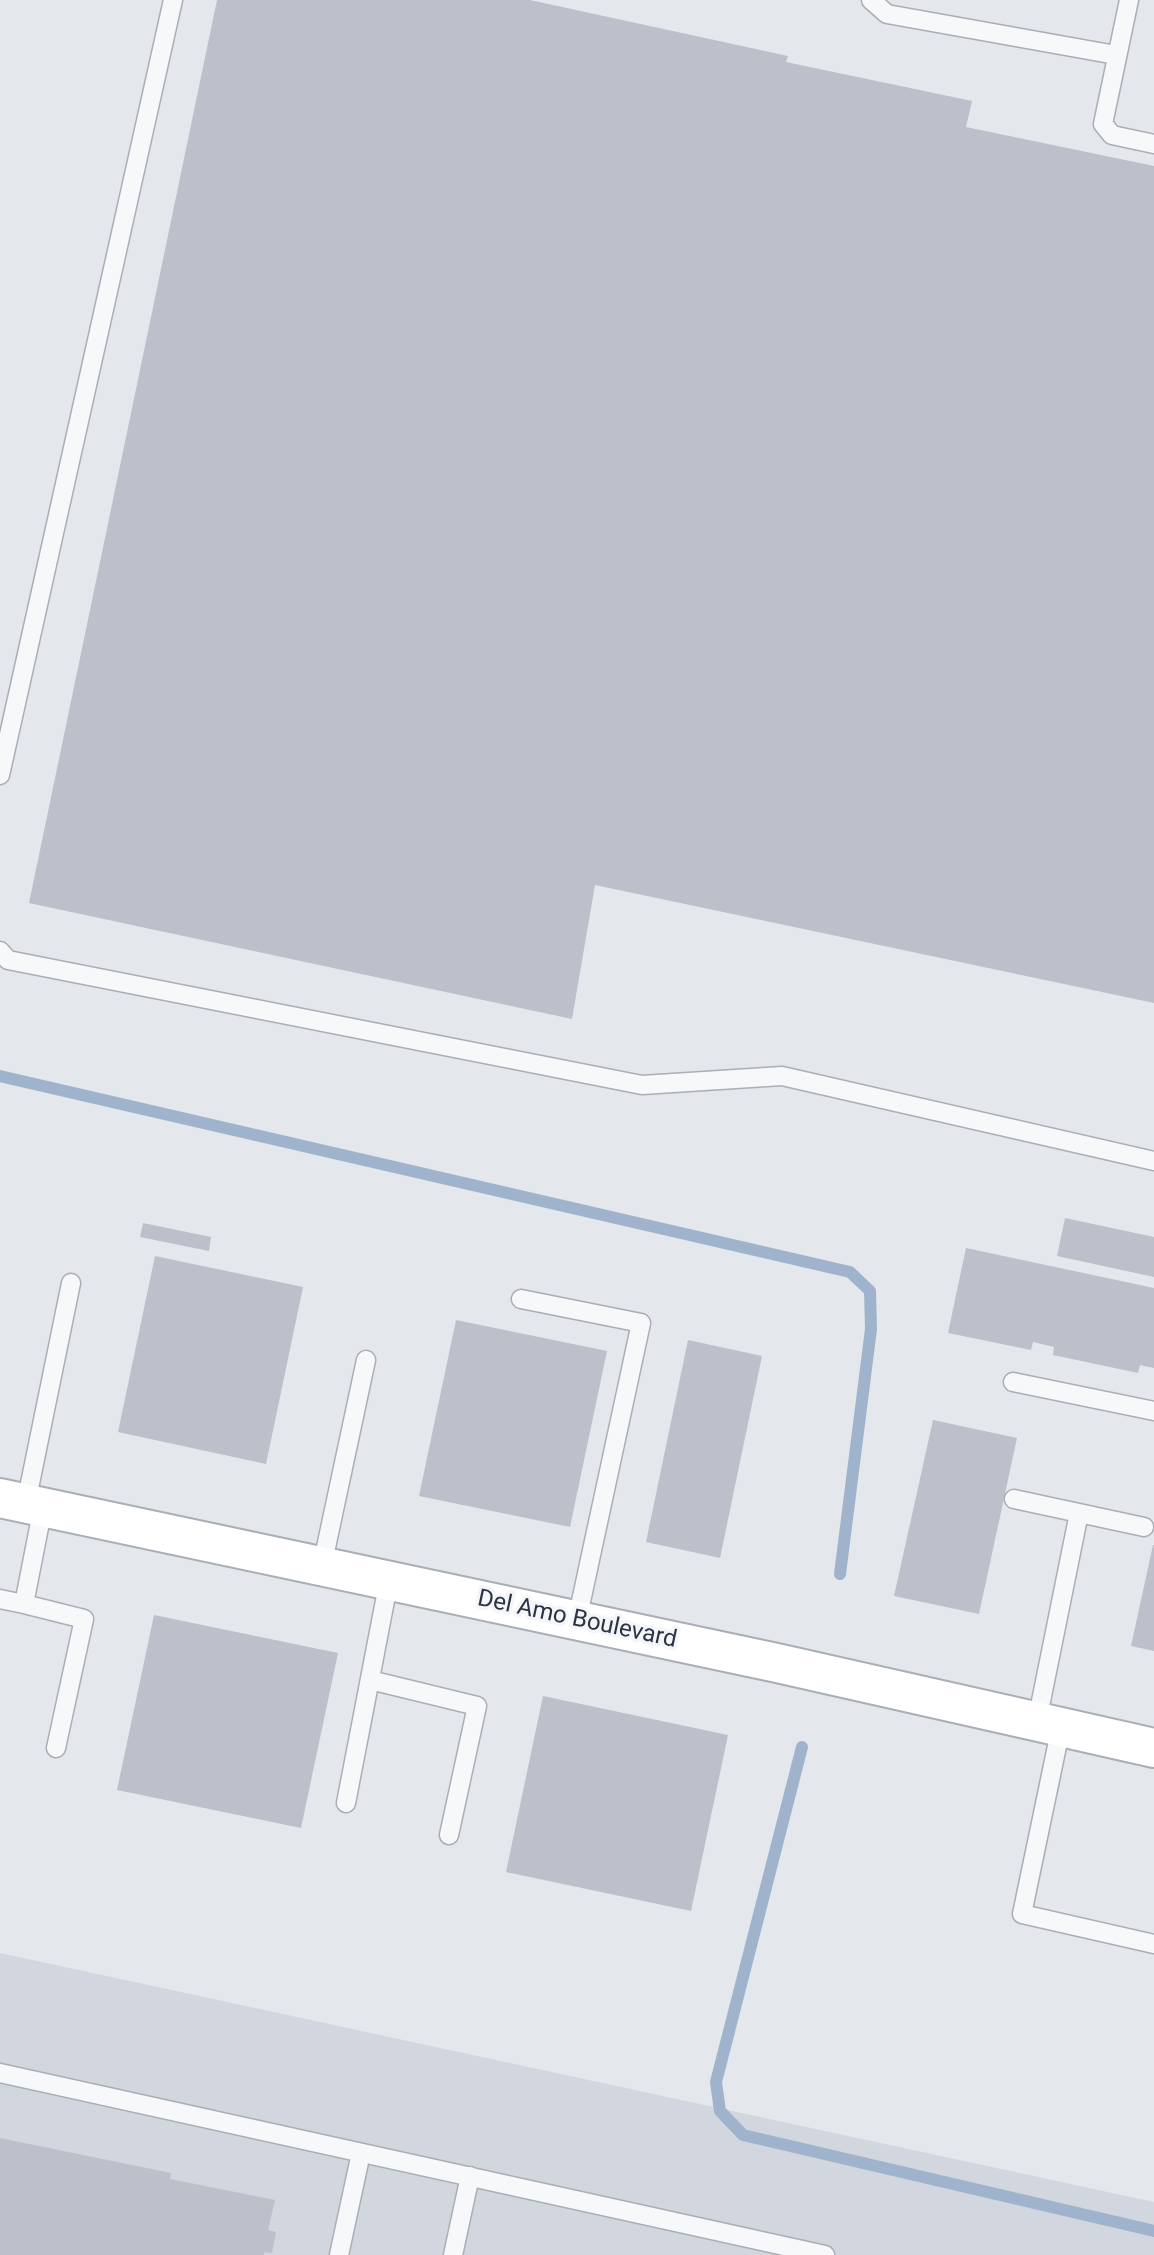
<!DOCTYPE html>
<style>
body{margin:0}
canvas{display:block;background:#e4e7ec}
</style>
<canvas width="1154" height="2255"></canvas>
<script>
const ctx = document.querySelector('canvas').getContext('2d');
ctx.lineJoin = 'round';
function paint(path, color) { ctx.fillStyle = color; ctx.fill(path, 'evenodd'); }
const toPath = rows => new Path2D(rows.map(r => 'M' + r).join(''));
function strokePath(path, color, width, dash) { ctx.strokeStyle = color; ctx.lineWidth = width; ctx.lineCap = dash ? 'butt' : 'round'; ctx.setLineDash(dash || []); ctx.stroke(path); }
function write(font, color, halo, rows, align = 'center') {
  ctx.font = font + ' Roboto,sans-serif'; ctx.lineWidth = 7; ctx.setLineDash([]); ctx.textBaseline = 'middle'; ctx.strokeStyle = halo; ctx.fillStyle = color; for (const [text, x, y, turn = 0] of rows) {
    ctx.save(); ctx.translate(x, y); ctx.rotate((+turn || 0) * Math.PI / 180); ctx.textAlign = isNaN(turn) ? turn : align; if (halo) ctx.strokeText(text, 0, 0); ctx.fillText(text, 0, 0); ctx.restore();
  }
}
paint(toPath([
 [0,1953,1154,2202,1154,2255,0,2255]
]), '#d2d6de');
strokePath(toPath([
 [0,1076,850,1272,870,1291,871,1329,840,1574],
 [802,1747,716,2082,720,2111,743,2135,1154,2231]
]), '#9fb4cc', 12);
paint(toPath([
 [217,0,530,0,788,56,786,62,972,101,966,127,1154,166,1154,1003,595,885,572,1019,29,903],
 [1065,1218,1154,1237,1154,1277,1057,1256],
 [143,1223,211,1237,209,1251,140,1237],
 [966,1248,1154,1288,1154,1368,1140,1365,1138,1373,1053,1355,1054,1347,1033,1342,1031,1350,948,1333],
 [155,1256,303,1287,266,1464,118,1432],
 [456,1320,607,1351,570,1527,419,1496],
 [688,1340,762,1356,720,1558,646,1542],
 [933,1420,1017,1438,979,1614,894,1596],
 [1153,1545,1154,1545,1154,1651,1131,1646],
 [154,1615,338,1653,301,1828,117,1790],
 [543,1696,728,1735,691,1911,506,1872],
 [0,2138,171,2173,170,2179,275,2200,268,2230,276,2232,272,2253,264,2252,264,2255,0,2255]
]), '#bbc0ca');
const service = toPath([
 [871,0,887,14,1116,55],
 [1129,0,1103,124,1112,135,1154,144],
 [0,775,173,0],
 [0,951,8,960,642,1085,782,1076,1154,1161],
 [521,1299,641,1323,577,1620],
 [1013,1382,1154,1411],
 [1014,1499,1144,1527],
 [26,1503,71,1283],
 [322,1566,366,1360],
 [0,1599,24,1604,43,1507],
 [24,1604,84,1619,56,1748],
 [370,1680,477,1706,449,1835],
 [1037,1721,1079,1513],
 [1061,1727,1022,1914,1154,1944],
 [346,1803,389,1580],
 [0,2073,825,2255],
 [339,2255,361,2153],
 [453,2255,470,2176]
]);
const secondary = toPath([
 [0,1498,777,1663,1154,1748]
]);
strokePath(service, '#a9aeb7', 21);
strokePath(secondary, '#a9aeb7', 42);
strokePath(service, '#f7f8fa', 18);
strokePath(secondary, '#fff', 38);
write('24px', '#2b3445', '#f4f6f9', [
 ["Del Amo Boulevard",577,1620,12]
]);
</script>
